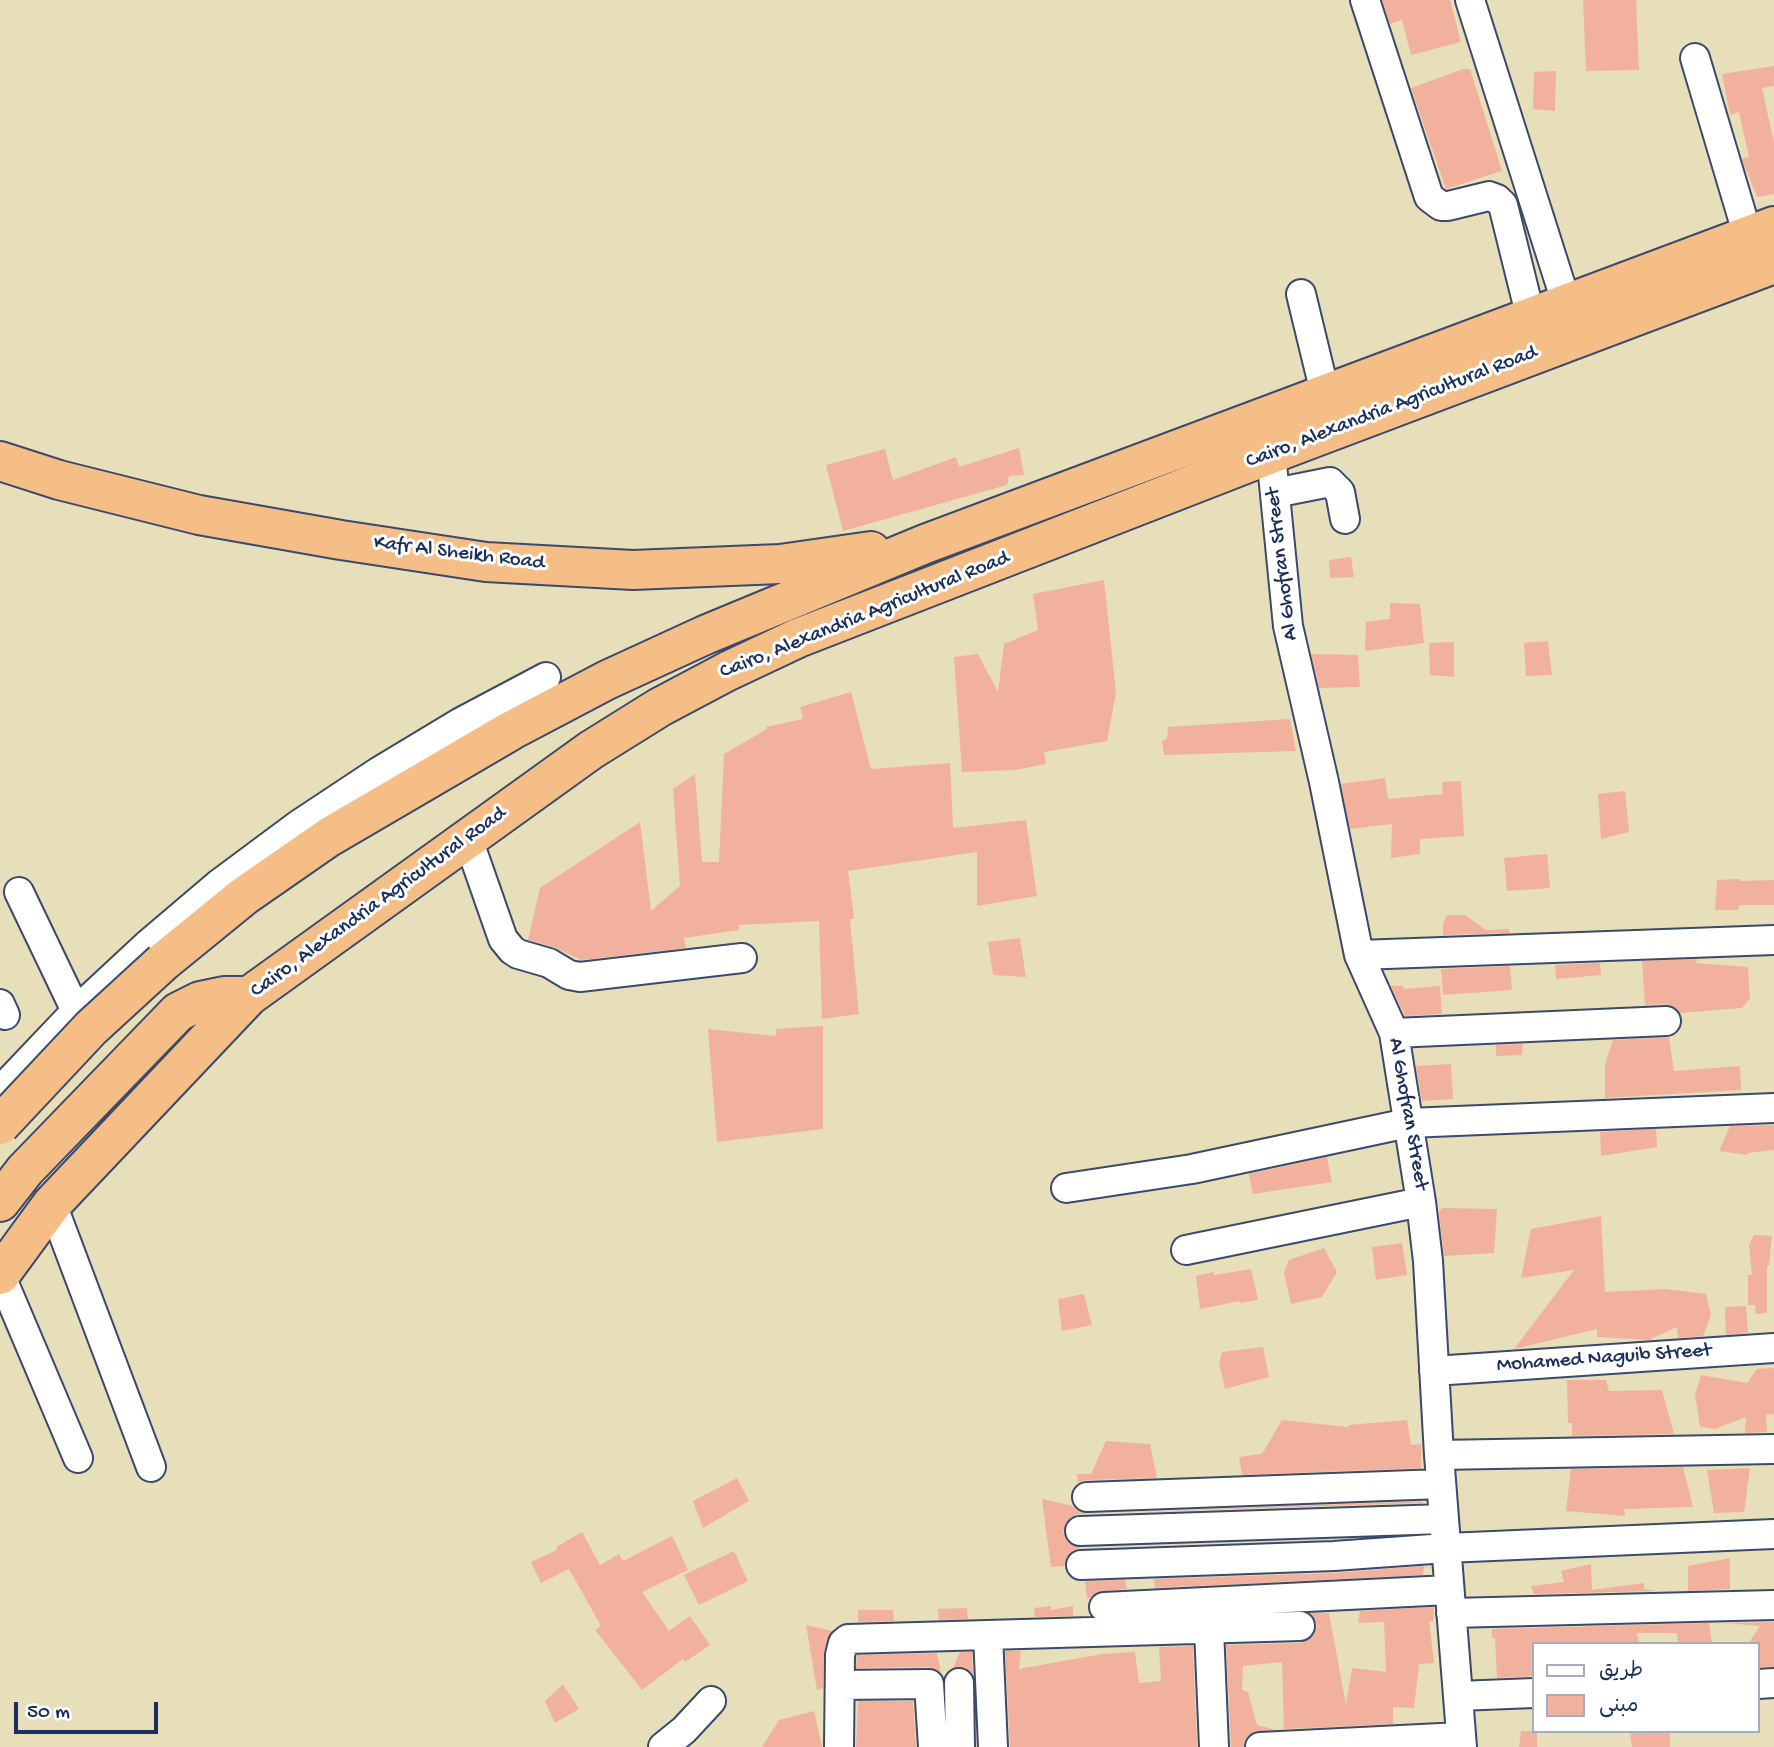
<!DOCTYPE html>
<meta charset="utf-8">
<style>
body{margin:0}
#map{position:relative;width:1774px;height:1747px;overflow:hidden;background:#e7dfb9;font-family:"Gochi Hand","Playpen Sans Arabic",sans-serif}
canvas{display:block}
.legend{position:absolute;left:1532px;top:1642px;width:228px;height:91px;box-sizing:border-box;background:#fff;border:2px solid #a4acbf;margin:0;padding:9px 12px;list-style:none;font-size:21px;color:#1b2f5e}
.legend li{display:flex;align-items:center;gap:14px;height:35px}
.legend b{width:35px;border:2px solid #a4acbf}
.scale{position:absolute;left:14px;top:1702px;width:144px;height:32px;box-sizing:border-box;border:4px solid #1b2f5e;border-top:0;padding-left:9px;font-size:21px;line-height:24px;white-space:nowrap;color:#1b2f5e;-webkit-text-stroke:5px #fff;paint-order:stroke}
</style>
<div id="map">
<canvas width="1774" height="1747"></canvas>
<ul class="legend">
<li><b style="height:9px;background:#fff"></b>طريق</li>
<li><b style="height:19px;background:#f2b19d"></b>مبنى</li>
</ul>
<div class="scale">50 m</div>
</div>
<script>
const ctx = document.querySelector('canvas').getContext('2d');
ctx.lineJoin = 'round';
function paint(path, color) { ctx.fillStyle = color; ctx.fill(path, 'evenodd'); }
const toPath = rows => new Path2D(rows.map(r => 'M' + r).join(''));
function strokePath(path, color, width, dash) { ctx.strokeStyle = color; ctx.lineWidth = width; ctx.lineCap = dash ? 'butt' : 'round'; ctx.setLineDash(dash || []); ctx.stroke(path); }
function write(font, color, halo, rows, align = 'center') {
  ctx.font = font + ' "Gochi Hand",sans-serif'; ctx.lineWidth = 6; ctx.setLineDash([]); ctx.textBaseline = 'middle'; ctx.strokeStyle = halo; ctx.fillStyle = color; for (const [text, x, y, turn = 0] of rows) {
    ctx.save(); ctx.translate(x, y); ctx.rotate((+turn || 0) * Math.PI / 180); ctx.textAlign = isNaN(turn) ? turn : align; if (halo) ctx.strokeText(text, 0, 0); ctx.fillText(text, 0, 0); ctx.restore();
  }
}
paint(toPath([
 [1382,0,1450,0,1461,42,1411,55,1402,20,1390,24],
 [1583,0,1636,0,1639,70,1586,71],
 [1774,66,1774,86,1762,88,1774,143,1774,194,1757,197,1742,159,1749,157,1739,112,1730,115,1722,74],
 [1470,69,1502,171,1446,189,1411,88,1463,69],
 [1556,71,1555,111,1533,109,1534,72],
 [1019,448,1024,475,1009,476,1007,485,843,531,826,465,885,449,893,480,956,457,959,467],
 [1351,557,1354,577,1330,578,1329,560],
 [1104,580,1116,693,1107,741,1044,752,1046,764,1015,770,962,772,954,657,978,654,998,692,1004,644,1038,630,1033,594],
 [1390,603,1420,604,1424,643,1365,651,1366,622,1390,619],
 [1548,641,1552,675,1526,676,1524,643],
 [1454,642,1454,677,1430,675,1429,643],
 [1311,654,1358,655,1360,687,1319,688],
 [851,692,871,769,950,763,953,828,1026,820,1037,896,977,906,977,852,848,871,854,919,850,919,859,1014,822,1019,819,921,739,925,739,930,684,938,686,948,581,960,554,947,528,940,540,888,640,822,651,911,680,886,673,789,695,774,702,862,719,862,724,754,767,729,766,727,803,719,800,707],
 [1290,719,1296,751,1164,755,1162,741,1167,739,1168,727],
 [1385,778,1388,799,1443,794,1442,782,1461,781,1464,836,1420,839,1420,854,1391,858,1392,824,1350,829,1341,784],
 [1625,791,1629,832,1601,839,1598,794],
 [1547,854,1550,888,1507,891,1504,858],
 [1740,879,1740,881,1774,880,1774,905,1739,905,1738,910,1715,910,1717,880],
 [1447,915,1465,915,1486,930,1509,929,1509,933,1443,935,1443,924],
 [1020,938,1026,977,993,975,988,942],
 [1697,959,1696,963,1748,967,1750,998,1742,1008,1680,1013,1674,1007,1666,1004,1645,1005,1642,961],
 [1600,963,1601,975,1556,979,1555,965],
 [1510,966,1512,990,1443,995,1441,969],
 [1391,986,1403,986,1404,989,1440,986,1442,1014,1405,1016],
 [823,1026,823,1129,717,1142,708,1029,776,1036,776,1029],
 [1669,1037,1674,1071,1740,1066,1741,1090,1605,1098,1605,1064,1613,1040],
 [1523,1044,1522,1055,1496,1056,1496,1045],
 [1451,1064,1453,1099,1422,1101,1416,1066],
 [1774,1125,1774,1150,1748,1153,1748,1155,1719,1151,1730,1126],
 [1656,1129,1657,1147,1601,1156,1600,1132],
 [1327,1157,1332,1182,1253,1194,1249,1174],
 [1442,1208,1497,1209,1494,1253,1444,1256,1439,1212],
 [1601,1216,1605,1292,1665,1289,1706,1294,1711,1315,1703,1336,1678,1338,1677,1327,1649,1340,1597,1337,1597,1329,1514,1349,1574,1270,1521,1278,1531,1229],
 [1754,1235,1772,1236,1769,1265,1767,1266,1767,1313,1756,1314,1755,1305,1748,1305,1748,1275,1752,1275,1749,1245],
 [1402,1243,1407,1275,1376,1280,1372,1247],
 [1324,1248,1337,1272,1322,1297,1291,1304,1284,1272,1289,1260],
 [1251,1269,1258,1300,1240,1303,1239,1301,1200,1309,1196,1276,1214,1272,1214,1275],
 [1084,1294,1092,1325,1062,1331,1058,1299],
 [1746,1306,1748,1333,1726,1335,1725,1307],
 [1263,1347,1269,1377,1225,1389,1219,1363,1222,1352],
 [1774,1368,1774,1414,1766,1415,1767,1432,1745,1433,1746,1417,1715,1429,1700,1427,1695,1394,1701,1375,1747,1383,1757,1369],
 [1567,1380,1606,1380,1609,1391,1662,1390,1674,1434,1572,1436,1572,1423,1568,1423],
 [1282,1420,1348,1427,1349,1425,1407,1420,1411,1445,1421,1444,1421,1468,1242,1475,1239,1457,1262,1454],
 [1106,1441,1150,1444,1157,1478,1086,1480,1078,1483,1077,1474,1091,1474],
 [1683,1467,1693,1507,1624,1509,1625,1516,1566,1511,1571,1469],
 [1750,1468,1744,1512,1714,1513,1707,1470],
 [737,1478,749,1501,703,1528,693,1501],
 [1042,1499,1073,1506,1079,1511,1088,1514,1422,1501,1422,1503,1079,1514,1072,1517,1066,1523,1063,1532,1066,1539,1072,1545,1081,1548,1336,1539,1080,1548,1073,1551,1067,1557,1064,1566,1051,1567],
 [582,1532,600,1565,619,1554,623,1561,672,1536,688,1570,642,1592,669,1631,690,1616,710,1645,685,1662,683,1659,642,1690,595,1630,601,1626,569,1569,541,1583,531,1562,557,1550,556,1547],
 [734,1551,748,1581,699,1605,684,1575],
 [1730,1558,1730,1589,1688,1591,1688,1566],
 [1591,1564,1592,1590,1644,1583,1644,1589,1656,1591,1534,1594,1531,1586,1564,1582,1561,1571],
 [1424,1566,1423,1575,1155,1588,1154,1579,1335,1573],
 [1125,1580,1127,1589,1102,1591,1087,1599,1085,1581],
 [1051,1606,1051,1610,1073,1606,1073,1616,1035,1617,1034,1608],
 [1434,1607,1433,1621,1429,1621,1434,1663,1419,1664,1414,1708,1393,1707,1393,1724,1284,1729,1282,1662,1243,1666,1242,1690,1248,1692,1257,1725,1276,1730,1252,1733,1246,1739,1243,1747,1231,1747,1226,1645,1300,1643,1308,1640,1314,1634,1317,1626,1314,1618,1310,1613,1329,1613,1346,1705,1352,1668,1386,1672,1384,1622,1358,1623,1360,1611],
 [967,1608,968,1619,939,1620,938,1609],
 [858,1610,893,1610,894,1621,858,1622],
 [1774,1622,1774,1667,1758,1667,1758,1644,1748,1644,1760,1626,1726,1623],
 [1709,1623,1712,1644,1678,1644,1677,1633,1637,1633,1639,1644,1534,1644,1534,1676,1497,1678,1495,1638,1492,1638,1492,1629],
 [806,1625,832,1631,824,1651,823,1688,817,1690],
 [1193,1646,1197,1747,1010,1747,1005,1651,1021,1651,1019,1669,1102,1654,1135,1652,1139,1683,1161,1681,1159,1647],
 [960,1652,972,1652,973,1674,966,1668,953,1668],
 [937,1653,941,1673,929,1667,856,1668,857,1655],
 [563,1684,579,1709,555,1723,545,1701],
 [858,1701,913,1701,916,1747,856,1747],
 [814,1711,822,1747,762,1747,779,1720],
 [1521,1731,1537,1731,1537,1747,1519,1747],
 [1630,1731,1670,1731,1670,1747,1632,1747]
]), '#f2b19d');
const minor = toPath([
 [1365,0,1429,197,1441,206,1448,206,1489,196,1497,199,1503,205,1531,318],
 [1470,0,1567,305],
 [1695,58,1748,236],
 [1301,294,1325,393],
 [1271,454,1288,626,1324,782,1359,955,1394,1033,1421,1202,1428,1261,1439,1455,1462,1747],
 [1275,493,1330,482,1340,492,1345,519],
 [468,839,503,939,512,950,518,954,549,963,569,975,580,977,742,958],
 [19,892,76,1011],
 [1359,955,1774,940],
 [0,1004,5,1015],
 [1394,1033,1666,1021],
 [0,1091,76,1011,147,945,220,883,298,825,378,772,461,722,546,677],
 [1066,1188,1192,1169,1408,1123,1774,1108],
 [52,1204,151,1467],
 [1186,1250,1421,1202],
 [0,1274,78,1458],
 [1434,1371,1774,1348],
 [1439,1455,1774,1449],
 [1087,1497,1441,1484],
 [1080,1531,1444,1519],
 [1081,1565,1334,1556,1446,1548,1774,1534],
 [1104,1607,1449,1590],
 [1451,1613,1774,1605],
 [1209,1629,1214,1747],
 [988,1635,993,1747],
 [959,1683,960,1747],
 [1758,1684,1774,1683],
 [840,1685,929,1684,933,1747],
 [1458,1696,1534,1693],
 [663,1747,684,1730,711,1701],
 [839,1747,840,1655,843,1643,848,1639,1300,1626],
 [1260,1747,1461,1737]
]);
const highway = toPath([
 [0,461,59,480,199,515,341,540,486,562,633,570,780,564,871,551],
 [163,962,244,896,329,837,512,730,607,680,705,635,925,544,1774,226],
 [0,1202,25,1170,178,1012,200,1001,224,996,249,996],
 [0,1275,52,1204,249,996,591,750,660,707,728,671,798,638,1271,454,1774,264]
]);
strokePath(minor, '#3a496c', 32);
strokePath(highway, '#3a496c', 42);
strokePath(minor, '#fff', 28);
strokePath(highway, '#f6be87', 38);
const highwayBridge = toPath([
 [0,1125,91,1028,163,962]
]);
strokePath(highwayBridge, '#3a496c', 42, []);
strokePath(highwayBridge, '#f6be87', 38);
write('21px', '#1b2f5e', '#fff', [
 ["Cairo, Alexandria Agricultural Road",1392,408,-21],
 ["Kafr Al Sheikh Road",459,554,7],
 ["Al Ghofran Street",1283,564,-97],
 ["Cairo, Alexandria Agricultural Road",865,616,-22],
 ["Cairo, Alexandria Agricultural Road",379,903,-36],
 ["Al Ghofran Street",1407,1114,80],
 ["Mohamed Naguib Street",1604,1359,-4]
]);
</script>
